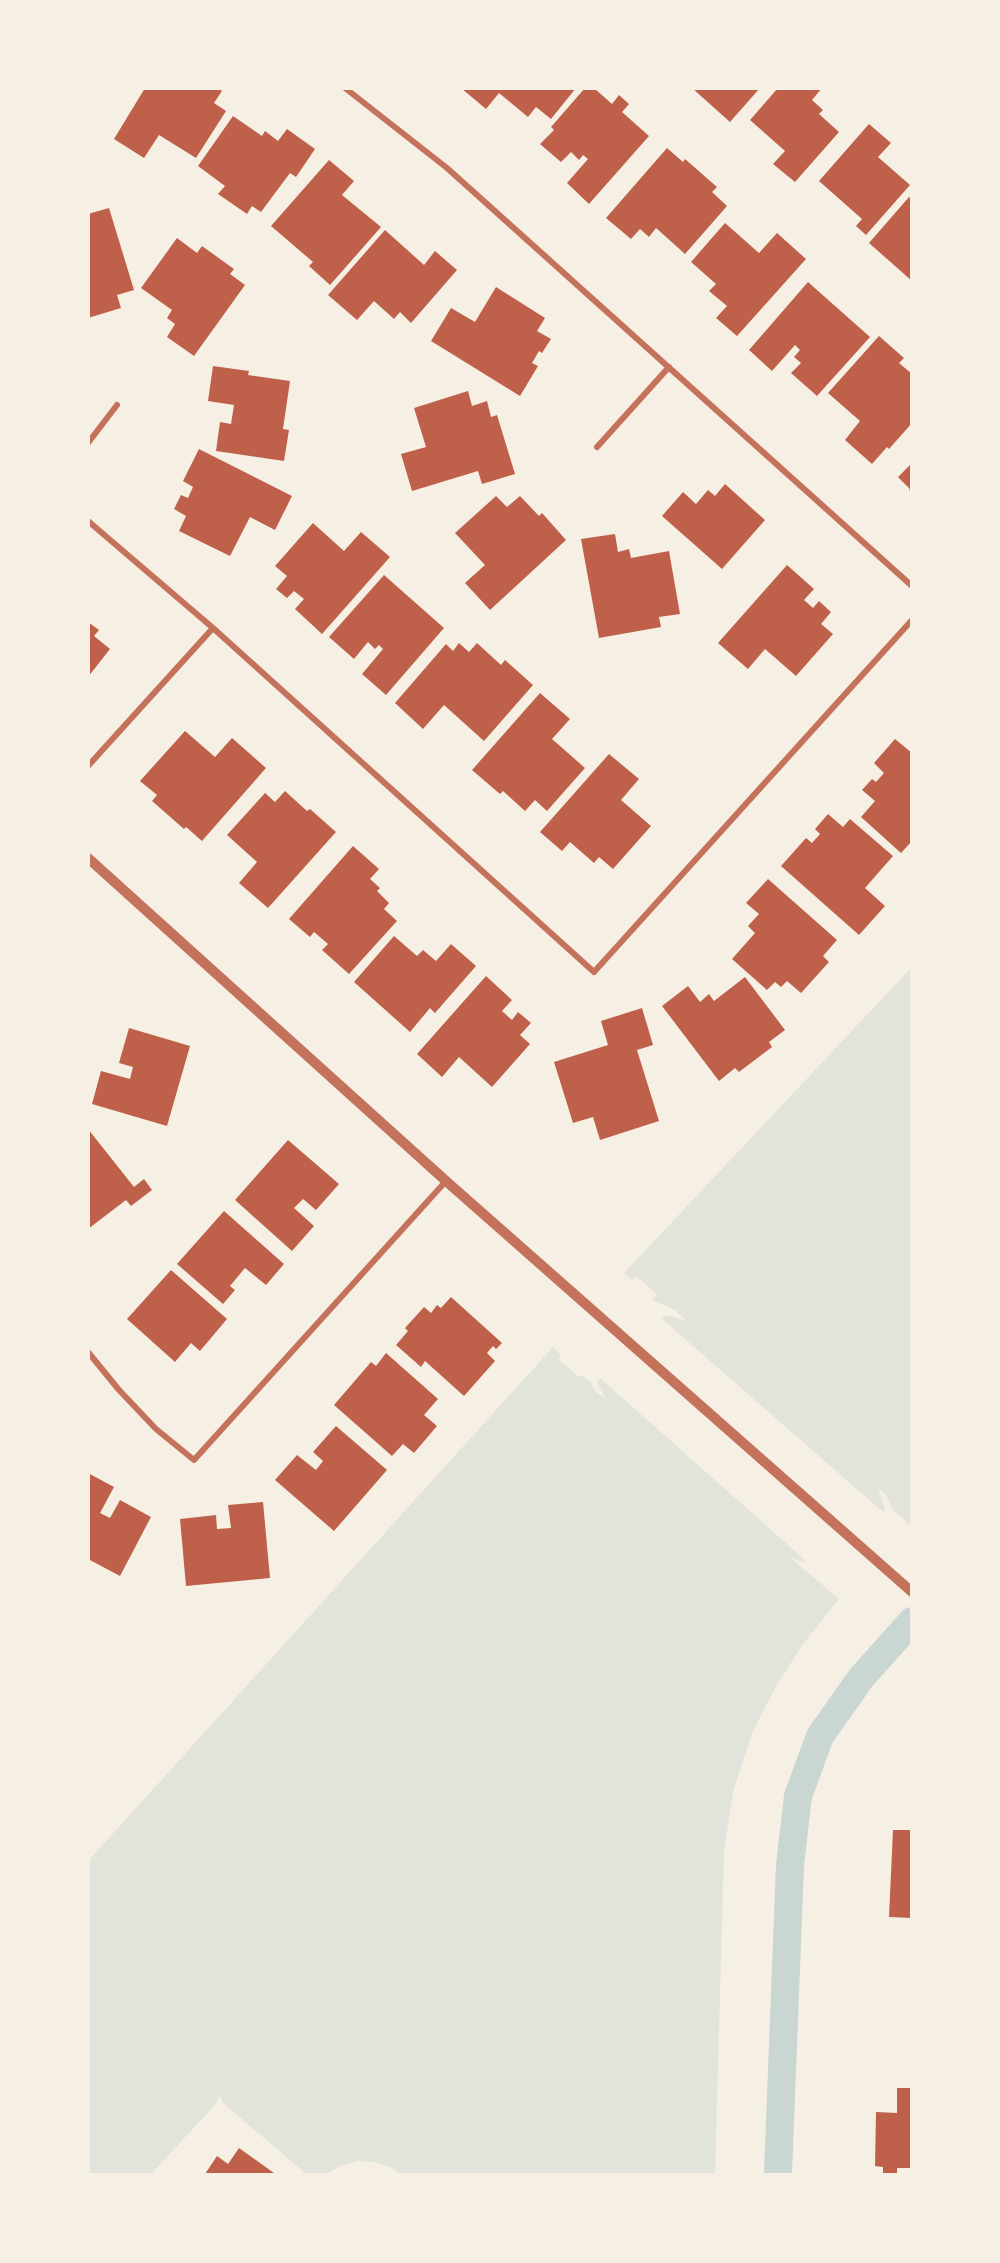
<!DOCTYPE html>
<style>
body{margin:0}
#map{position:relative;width:1000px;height:2263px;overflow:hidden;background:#f6efe4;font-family:Poppins,sans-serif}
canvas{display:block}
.frame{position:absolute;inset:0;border:90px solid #f6efe4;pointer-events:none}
</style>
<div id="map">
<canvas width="1000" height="2263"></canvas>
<div class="frame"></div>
</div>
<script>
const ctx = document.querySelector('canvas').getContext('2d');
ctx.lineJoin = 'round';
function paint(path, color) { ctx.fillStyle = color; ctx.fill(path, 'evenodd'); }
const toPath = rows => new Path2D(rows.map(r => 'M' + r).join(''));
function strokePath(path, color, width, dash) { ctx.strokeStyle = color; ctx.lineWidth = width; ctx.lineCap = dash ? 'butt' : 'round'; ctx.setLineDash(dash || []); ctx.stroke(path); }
paint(toPath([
 [911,968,911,1526,892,1509,886,1495,878,1488,885,1509,883,1512,662,1319,666,1315,686,1321,675,1310,653,1300,657,1294,636,1276,632,1280,624,1273],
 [553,1347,561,1355,558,1359,579,1377,582,1375,591,1382,594,1390,606,1400,597,1381,600,1378,805,1560,803,1562,791,1558,839,1599,803,1644,775,1688,752,1733,733,1792,724,1851,715,2174,400,2174,392,2168,375,2162,359,2161,342,2165,326,2174,306,2174,223,2103,220,2096,215,2105,151,2174,89,2174,89,1860]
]), '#e2e4dc');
strokePath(toPath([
 [778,2174,790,1865,798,1796,820,1736,861,1678,912,1621]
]), '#c9d6d2', 28);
paint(toPath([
 [145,88,218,88,222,91,214,103,226,111,196,158,159,135,144,158,114,139],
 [461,88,576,88,551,119,536,107,528,117,499,93,486,109],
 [585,88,594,88,612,104,619,95,629,104,622,112,649,136,589,204,567,183,588,159,583,155,579,160,571,152,561,162,540,144,554,130,551,127],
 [692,88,760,88,730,122],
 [778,88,822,88,812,100,823,110,819,114,839,132,795,182,773,164,785,151,750,120],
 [233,116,262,136,265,131,278,141,287,129,315,149,296,177,290,173,261,212,252,206,247,214,218,194,225,186,198,166],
 [869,124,891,143,878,157,910,185,866,235,856,226,862,219,819,181],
 [667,148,683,162,685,159,717,187,712,192,727,206,685,254,656,228,649,237,640,229,631,239,606,218],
 [329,160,354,181,342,195,381,227,330,285,309,266,313,262,271,226],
 [909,197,912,199,912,281,869,243],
 [109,208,134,290,117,295,121,308,88,318,88,214],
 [725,223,759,253,777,233,806,259,737,336,716,318,727,306,709,291,716,284,691,262],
 [385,230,424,265,435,251,457,270,411,323,400,312,394,319,374,301,357,320,328,295],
 [177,238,197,253,202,246,234,269,230,274,245,285,194,356,167,337,175,324,167,318,172,310,141,288],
 [808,282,870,337,817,396,791,373,801,363,794,357,800,350,795,345,772,371,749,350],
 [496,287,545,318,537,331,551,339,542,353,539,351,532,363,538,366,520,396,431,341,451,308,475,322],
 [879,336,904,358,899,363,912,374,912,423,889,449,887,447,872,464,845,440,860,421,828,393],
 [213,366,249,371,248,375,290,381,283,429,289,430,284,461,216,451,220,422,231,424,234,405,208,401],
 [468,391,472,406,487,401,491,417,497,415,515,474,482,484,478,471,412,491,401,454,426,447,414,408],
 [199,449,292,496,275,530,250,517,230,556,179,531,186,516,174,509,181,495,188,498,193,487,183,481],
 [912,463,912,493,909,490,910,489,898,477],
 [725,484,765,520,722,569,662,516,683,492,696,504,708,490,715,496],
 [496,496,507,507,520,496,539,516,542,513,566,540,490,610,465,583,485,565,455,533],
 [313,523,344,551,361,532,390,557,322,634,295,609,304,599,294,591,287,598,276,589,287,576,275,566],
 [615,534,618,552,629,549,631,558,669,551,680,614,659,617,661,627,599,638,581,539],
 [787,565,814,589,804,600,813,608,819,601,831,612,821,624,833,634,796,676,765,649,748,669,718,643],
 [384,575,444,628,386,695,362,674,383,649,379,645,375,649,368,642,354,659,329,637],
 [88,622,99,630,94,636,110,649,88,677],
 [459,643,469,652,477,643,501,665,505,660,533,685,484,741,444,705,423,729,395,703,446,644,453,651],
 [540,693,570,719,552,739,585,768,547,811,535,800,525,811,503,791,500,794,472,770],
 [185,731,215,757,232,738,266,768,202,841,186,827,184,829,152,801,157,795,140,781],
 [895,739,912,753,912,841,901,853,861,817,875,801,862,790,872,779,876,782,884,773,874,763],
 [609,754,639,779,621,800,651,826,613,869,599,857,594,863,570,842,562,851,540,832],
 [285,791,307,811,310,809,336,832,268,908,239,883,257,862,227,835,265,793,275,802],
 [828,814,843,827,850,819,893,856,865,888,885,906,859,935,781,866,806,838,812,843,820,834,815,829],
 [353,846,379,869,370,879,380,888,377,891,389,903,384,909,397,921,349,974,322,950,328,944,314,932,310,937,289,919],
 [768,879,837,940,823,956,829,962,801,993,787,981,781,987,775,982,767,990,732,959,755,933,748,926,759,914,746,903],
 [394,936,417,956,423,950,436,961,451,944,476,966,435,1013,430,1008,410,1032,354,982],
 [486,976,512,1000,502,1011,512,1020,518,1012,531,1023,520,1035,530,1044,492,1087,459,1057,442,1077,417,1054],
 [745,977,785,1030,769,1042,772,1047,739,1072,735,1068,719,1081,662,1006,688,986,700,1002,709,994,714,1001],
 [642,1008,653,1045,637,1050,659,1121,600,1140,593,1117,573,1123,554,1062,608,1045,601,1021],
 [129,1028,190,1046,167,1126,92,1104,101,1071,130,1079,133,1067,119,1063],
 [88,1129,134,1187,144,1179,152,1190,131,1206,126,1200,88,1229],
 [288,1140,339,1184,316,1210,303,1199,294,1208,314,1226,292,1251,235,1200],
 [224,1211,284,1264,266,1285,245,1268,230,1286,235,1290,223,1304,177,1264],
 [171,1270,227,1319,200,1351,191,1343,175,1362,127,1319],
 [451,1297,502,1343,496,1349,493,1346,487,1353,495,1361,464,1396,425,1361,421,1367,396,1345,408,1331,405,1328,424,1307,431,1313,437,1305,441,1308],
 [386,1353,438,1399,424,1415,437,1426,414,1453,403,1444,392,1456,334,1405,371,1362,376,1366],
 [336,1426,387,1470,334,1531,275,1480,297,1455,316,1470,323,1461,313,1452],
 [88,1473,114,1487,100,1513,110,1518,120,1500,151,1517,120,1576,88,1559],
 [263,1502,270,1578,186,1586,180,1519,216,1515,217,1529,231,1528,228,1505],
 [893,1830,912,1830,912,1918,889,1917],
 [897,2088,912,2088,912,2168,897,2168,897,2174,883,2173,883,2167,875,2166,876,2112,897,2113],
 [239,2148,274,2173,273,2174,205,2174,217,2156,228,2164]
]), '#bf614a');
strokePath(toPath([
 [345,88,447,168,912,586],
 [88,443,117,405],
 [597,447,669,367],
 [88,521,213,628,594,972,912,620],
 [88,766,213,628],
 [88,1352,119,1390,156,1429,194,1460,446,1181]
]), '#c5725c', 6);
strokePath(toPath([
 [88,858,446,1181,912,1592]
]), '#c5725c', 10);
</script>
